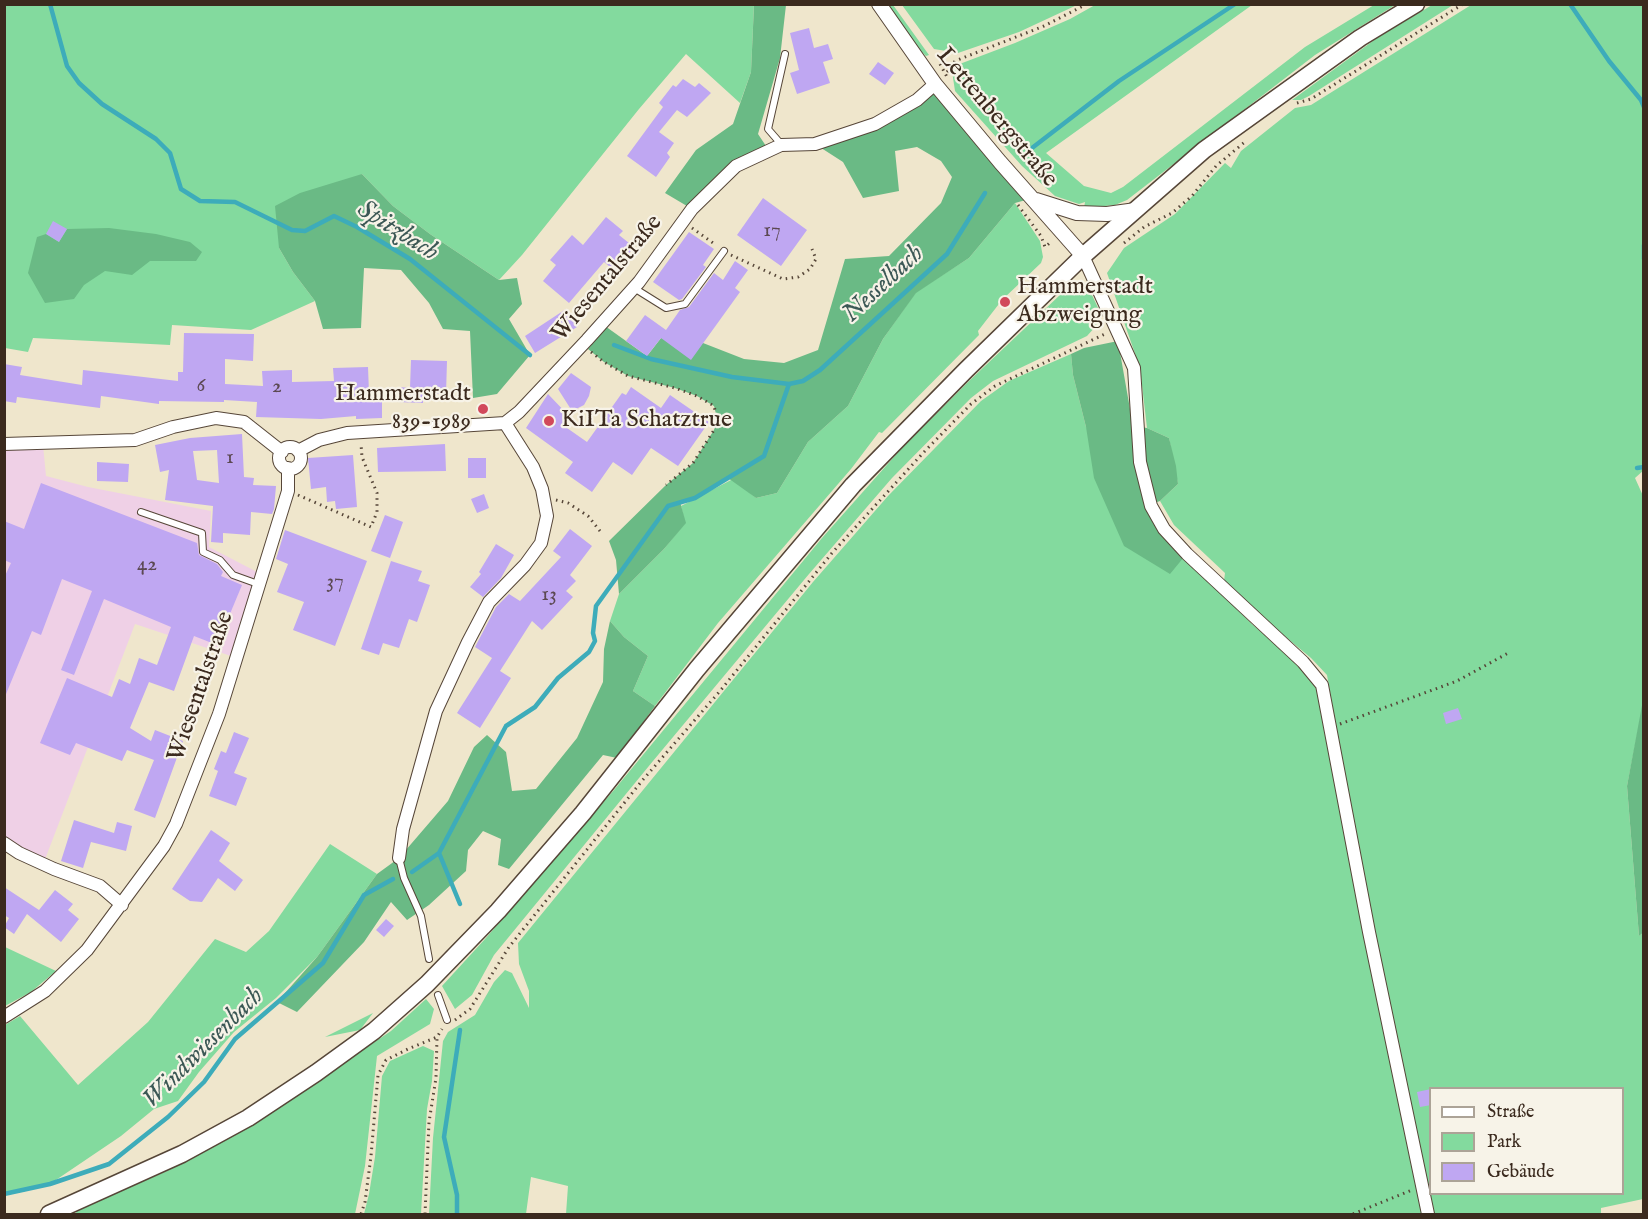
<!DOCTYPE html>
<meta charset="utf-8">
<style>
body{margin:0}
#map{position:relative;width:1648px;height:1219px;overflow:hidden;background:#efe6cc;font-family:"IM FELL English",serif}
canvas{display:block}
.frame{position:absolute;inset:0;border:6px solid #3b2a1e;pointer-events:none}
.legend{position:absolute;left:1429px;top:1087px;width:195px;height:108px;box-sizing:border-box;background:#f7f3e8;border:2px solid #aca397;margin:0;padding:8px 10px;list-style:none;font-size:18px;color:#3b2a1e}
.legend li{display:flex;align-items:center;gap:12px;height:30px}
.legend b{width:30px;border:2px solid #aca397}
</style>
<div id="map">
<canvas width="1648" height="1219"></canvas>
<div class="frame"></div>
<ul class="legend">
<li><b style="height:8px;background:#fff"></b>Straße</li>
<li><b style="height:16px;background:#83da9e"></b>Park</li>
<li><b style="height:16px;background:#bfa7f2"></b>Gebäude</li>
</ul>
</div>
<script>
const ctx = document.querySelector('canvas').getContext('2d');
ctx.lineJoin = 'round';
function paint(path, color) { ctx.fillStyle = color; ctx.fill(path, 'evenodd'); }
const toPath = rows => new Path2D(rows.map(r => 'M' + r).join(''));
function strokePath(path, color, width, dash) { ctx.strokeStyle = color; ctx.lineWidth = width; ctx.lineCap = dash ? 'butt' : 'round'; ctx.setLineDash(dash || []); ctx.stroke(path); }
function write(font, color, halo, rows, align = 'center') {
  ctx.font = font + ' "IM FELL English",serif'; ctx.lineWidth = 4.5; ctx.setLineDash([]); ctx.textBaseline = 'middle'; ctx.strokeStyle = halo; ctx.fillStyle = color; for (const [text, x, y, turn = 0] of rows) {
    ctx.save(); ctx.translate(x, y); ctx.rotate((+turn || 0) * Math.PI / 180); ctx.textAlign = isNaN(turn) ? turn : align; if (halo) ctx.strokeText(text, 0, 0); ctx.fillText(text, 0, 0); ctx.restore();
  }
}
paint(toPath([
 [43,445,46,476,88,487,211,511,209,547,259,573,234,657,135,624,44,862,5,840,4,446]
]), '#efd0e6');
paint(toPath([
 [754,4,751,72,740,103,686,54,639,109,522,255,499,280,430,234,393,206,362,174,279,248,293,272,315,301,251,330,172,325,170,345,33,338,28,352,5,348,4,5],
 [888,5,893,5,929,55,926,56,916,46],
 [902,5,1077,5,1019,32,958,53,934,49],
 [1095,5,1252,5,1046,153,1084,186,1111,193,1123,187,1305,47,1374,5,1395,5,1315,55,1127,200,1115,205,1084,208,1085,202,1079,204,1055,196,1022,166,955,91,952,71,957,65,1015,43,1070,19],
 [1432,5,1453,5,1309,96,1301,100,1292,100,1377,38],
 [1471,5,1643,5,1644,470,1635,478,1644,498,1644,700,1627,786,1639,936,1644,932,1643,1199,1601,1208,1601,1214,566,1214,568,1186,531,1177,526,1214,429,1214,433,1138,443,1041,448,1032,475,1015,494,982,505,970,512,973,529,1008,529,991,519,964,518,943,813,582,888,496,981,401,1009,381,1071,354,1073,375,1086,427,1184,557,1252,624,1303,669,1317,689,1325,736,1337,731,1327,675,1311,658,1252,609,1224,581,1225,573,1174,525,1160,501,1178,484,1169,438,1147,428,1140,368,1107,273,1124,248,1175,214,1225,163,1231,168,1241,151,1295,108,1311,105],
 [1430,1088,1622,1088,1622,1194,1430,1194],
 [1015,203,1040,241,1043,257,1041,263,1002,300,978,331,979,335,882,433,879,432,851,469,718,623,655,706,633,691,648,656,624,637,610,621,619,594,664,549,685,523,681,506,733,479,756,498,777,493,808,442,848,406,883,339,916,292,969,258],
 [1079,291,1092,295,1100,312,1096,326,1087,336,993,381,971,398,892,478,809,574,653,761,494,955,472,995,455,1009,442,986,485,939,614,790,822,538,901,449,967,383,1061,294],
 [330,844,377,874,317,957,276,998,234,1032,199,1072,178,1101,154,1109,121,1136,50,1184,5,1194,5,1025,20,1016,78,1085,148,1022,215,939,246,952,269,931],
 [5,947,56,971,31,992,5,1006],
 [426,999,434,1009,430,1024,377,1056,365,1166,355,1214,77,1214,75,1211,167,1171,258,1120,391,1031],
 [373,1013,360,1030,325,1037],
 [423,1046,434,1051,432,1081,427,1109,421,1214,364,1214,369,1194,375,1157,382,1076,390,1061]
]), '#83da9e');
paint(toPath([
 [754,5,786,5,780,58,758,134,768,149,736,166,692,209,665,193,696,150,733,124,751,72],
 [935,84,1033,198,1015,203,969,258,916,293,883,339,848,406,808,442,777,493,756,498,728,478,695,498,680,502,686,523,664,549,619,594,616,560,609,541,666,485,693,463,714,430,717,418,714,406,697,396,675,388,628,376,604,362,588,349,605,326,647,356,661,338,703,343,744,359,784,363,818,350,845,259,889,256,941,203,952,177,941,161,917,147,895,151,899,191,863,198,843,162,815,144,875,124],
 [362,174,393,206,430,234,499,280,517,278,522,304,509,319,530,355,497,394,473,398,470,331,443,329,429,303,401,270,364,268,361,328,323,329,315,301,293,272,279,248,275,206,300,193],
 [109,228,156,234,190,242,202,252,196,261,150,261,132,275,105,271,84,285,74,299,45,303,28,273,37,237,46,234,59,242,67,229],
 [1118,341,1133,426,1147,428,1169,438,1176,466,1178,484,1160,501,1146,506,1184,557,1170,574,1124,546,1094,478,1086,427,1073,375,1071,354,1084,348],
 [610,621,624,637,648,656,633,691,655,706,617,758,603,755,509,869,498,865,501,839,483,831,468,850,466,871,429,905,407,920,391,902,364,942,297,1012,277,1002,317,957,377,874,399,858,448,801,474,747,487,735,506,752,512,791,536,789,577,738,603,682,604,649],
 [1643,700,1644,932,1639,936,1627,786]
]), '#6aba85');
strokePath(toPath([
 [50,4,67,66,79,83,102,104,156,139,170,153,181,189,200,201,235,202,292,230,305,231,334,216,357,227,410,259,530,355],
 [1570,4,1609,61,1641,100,1644,107],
 [1032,148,1119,81,1235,4],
 [1644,245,1644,259],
 [614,345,651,359,732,377,789,384,803,381,820,370,947,254,985,193],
 [1637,468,1644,467],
 [439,853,460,904],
 [412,872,439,853,506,726,535,707,558,678,589,652,595,641,593,633,596,606,668,506,695,498,764,456,789,384],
 [4,1194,50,1184,109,1164,168,1117,204,1082,235,1039,323,963,364,895,393,879],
 [457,1214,457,1195,444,1137,460,1030]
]), '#3dacba', 4.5);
paint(toPath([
 [809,28,814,48,828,44,833,59,823,62,830,83,797,94,790,73,799,70,790,33],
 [878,62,894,73,885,85,869,74],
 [683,79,695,87,699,83,711,93,687,117,677,110,659,132,674,143,667,153,670,157,656,177,627,156,663,107,659,103,673,85,676,87],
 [763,198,807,230,781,266,737,235],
 [606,217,623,231,619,235,634,247,615,271,604,262,569,303,543,281,556,265,550,260,572,235,583,245],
 [53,221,67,229,59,242,46,234],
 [689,232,714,249,703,265,706,267,682,299,679,300,653,282],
 [735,261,748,270,735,288,740,292,691,360,661,338,647,356,626,341,645,315,666,330,680,310,689,307,714,273,723,280],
 [566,309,577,327,535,353,525,336],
 [184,333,254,334,253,361,225,359,225,384,263,386,262,371,292,370,292,382,334,381,333,368,368,367,369,393,382,393,382,418,356,419,356,416,321,419,256,417,257,402,224,400,224,402,159,401,159,404,101,396,100,408,17,397,16,403,4,401,4,364,22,367,20,375,82,385,83,370,178,381,178,372,183,372],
 [411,360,447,361,446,394,423,393,423,403,398,402,399,387,410,388],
 [571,373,591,387,589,396,584,405,572,411,558,389],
 [631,387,661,408,670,395,709,422,678,466,651,448,632,475,613,462,592,492,565,473,573,462,526,428,548,394,570,417,567,428,587,442,622,393,626,395],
 [242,434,244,477,254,478,253,485,276,486,274,509,272,514,251,512,250,535,223,533,223,543,211,542,213,506,165,500,169,470,160,472,155,445,190,438],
 [217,450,219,483,197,480,193,451],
 [445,444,446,471,378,472,377,448],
 [353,455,357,507,336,509,335,501,327,502,326,487,311,489,308,458],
 [468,458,486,458,486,478,468,478],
 [97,462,129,464,128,482,97,481],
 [41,483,197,543,199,555,217,564,223,572,221,576,242,585,217,645,194,636,174,691,149,682,130,728,151,741,155,730,183,741,155,818,134,810,154,760,127,750,122,761,76,743,70,755,40,743,67,678,112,697,119,679,130,684,139,658,157,665,171,627,104,599,74,675,61,670,92,591,62,579,41,635,32,631,4,699,4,578,11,563,4,560,4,521,24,529],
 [484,494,489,508,477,513,471,499],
 [385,515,403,522,390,558,371,551],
 [570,529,592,546,570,575,576,581,566,591,573,597,542,630,532,621,500,671,511,678,480,728,457,713,492,658,475,647,496,607,509,594,520,601,561,557,553,551],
 [285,530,367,561,335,646,293,630,304,602,277,592,288,564,276,559],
 [496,544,514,555,501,578,483,597,470,587,481,574,479,572],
 [391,561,422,571,418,581,430,585,417,622,409,619,399,648,383,643,379,655,361,649],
 [1458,708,1462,719,1446,724,1443,713],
 [234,732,249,738,234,773,247,778,236,806,209,796,218,771,214,769,221,751,226,753],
 [74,820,114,833,117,822,132,826,126,851,91,842,83,868,61,861],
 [211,830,230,843,219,861,243,880,235,891,218,878,202,902,190,901,172,889],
 [4,887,39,910,55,890,73,904,68,910,79,919,61,942,27,914,14,934,4,927,9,918,4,915],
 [386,919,394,926,384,937,376,930],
 [1431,1089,1431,1105,1420,1107,1417,1092]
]), '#bfa7f2');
const service = toPath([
 [781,144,768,129,785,54],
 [634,288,666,308,685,304,724,251],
 [141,512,202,533,203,552,220,560,233,575,258,584],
 [399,858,404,878,421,916,429,959],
 [438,995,447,1020]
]);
const minor = toPath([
 [1083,256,1134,368,1140,462,1151,506,1164,529,1187,554,1303,662,1322,685,1369,932,1428,1214],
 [4,444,135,440,173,427,216,418,244,422,282,452],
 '279 458a11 11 0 1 1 22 0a11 11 0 1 1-22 0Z',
 [298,451,319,440,347,433,505,423,519,412,587,340,639,282,692,209,736,166,781,145,815,144,875,124,917,100,935,84],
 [4,843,19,853,54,869,100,886,122,905],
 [399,858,403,829,436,711,468,642,489,602,525,565,541,543,547,516,542,489,533,467,505,423],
 [4,1017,45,991,87,950,164,846,176,824,219,714,288,491,288,468]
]);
const tertiary = toPath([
 [879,4,935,84,1000,162,1083,256],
 [1036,200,1077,213,1107,214,1136,210]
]);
const secondary = toPath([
 [49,1214,182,1154,248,1118,316,1073,374,1031,427,984,498,911,583,813,697,669,853,485,966,370,1083,256,1204,150,1360,38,1416,4]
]);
strokePath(service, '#564638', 8);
strokePath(minor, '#564638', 14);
strokePath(tertiary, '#564638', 16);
strokePath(secondary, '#564638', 19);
strokePath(toPath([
 [940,64,947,77],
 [947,72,955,61,1044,26,1087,4],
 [1297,103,1311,99,1463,4],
 [1018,205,1041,236,1045,247,1052,241],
 [692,228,716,245],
 [1124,243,1144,227,1172,213,1192,196,1216,166,1246,141],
 [731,255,783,279,798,277,810,269,816,259,812,249],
 [591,352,604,362,628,376,675,388,697,396,714,406,717,418,714,430,693,463,666,485],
 [298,495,371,527,377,512,377,493,362,457,361,444],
 [556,500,568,503,588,516,600,531],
 [4,568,8,569],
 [1340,724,1457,681,1510,652],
 [455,1020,470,1009,509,947,641,782,720,691,832,553,923,453,971,404,995,386,1105,334],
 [361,1214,365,1202,371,1156,378,1075,386,1060,408,1049,437,1037,442,1029],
 [425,1214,429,1122,436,1078,437,1037],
 [1353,1214,1412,1190]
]), '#564638', 3, [1.5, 4.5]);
strokePath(service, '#fff', 6);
strokePath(minor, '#fff', 12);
strokePath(tertiary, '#fff', 14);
strokePath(secondary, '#fff', 16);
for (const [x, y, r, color] of [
 [1005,302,6,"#d1495b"],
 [483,409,6,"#d1495b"],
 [549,421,6,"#d1495b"]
]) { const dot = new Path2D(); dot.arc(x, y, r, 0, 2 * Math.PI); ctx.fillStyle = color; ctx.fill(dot); strokePath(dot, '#f7f3e8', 2); }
write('21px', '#5c4953', null, [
 ["17",772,232],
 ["6",201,387],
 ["2",277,388],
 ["1",230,459],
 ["42",147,566],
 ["37",335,583],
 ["13",549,596]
]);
write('24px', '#3b2a1e', '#f7f3e8', [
 ["Lettenbergstraße",996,118,50],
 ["Wiesentalstraße",608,279,-50],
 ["Wiesentalstraße",202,687,-71]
]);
write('24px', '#3b2a1e', '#f7f3e8', [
 ["Hammerstadt",1017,288],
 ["Abzweigung",1017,316],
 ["Hammerstadt",471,395,"right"],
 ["839-1989",471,423,"right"],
 ["KiITa Schatztrue",561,421]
], 'left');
write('italic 26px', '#3c5855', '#f7f3e8', [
 ["Spitzbach",397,232,32],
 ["Nesselbach",884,285,-43],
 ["Windwiesenbach",204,1049,-45]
]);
</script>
